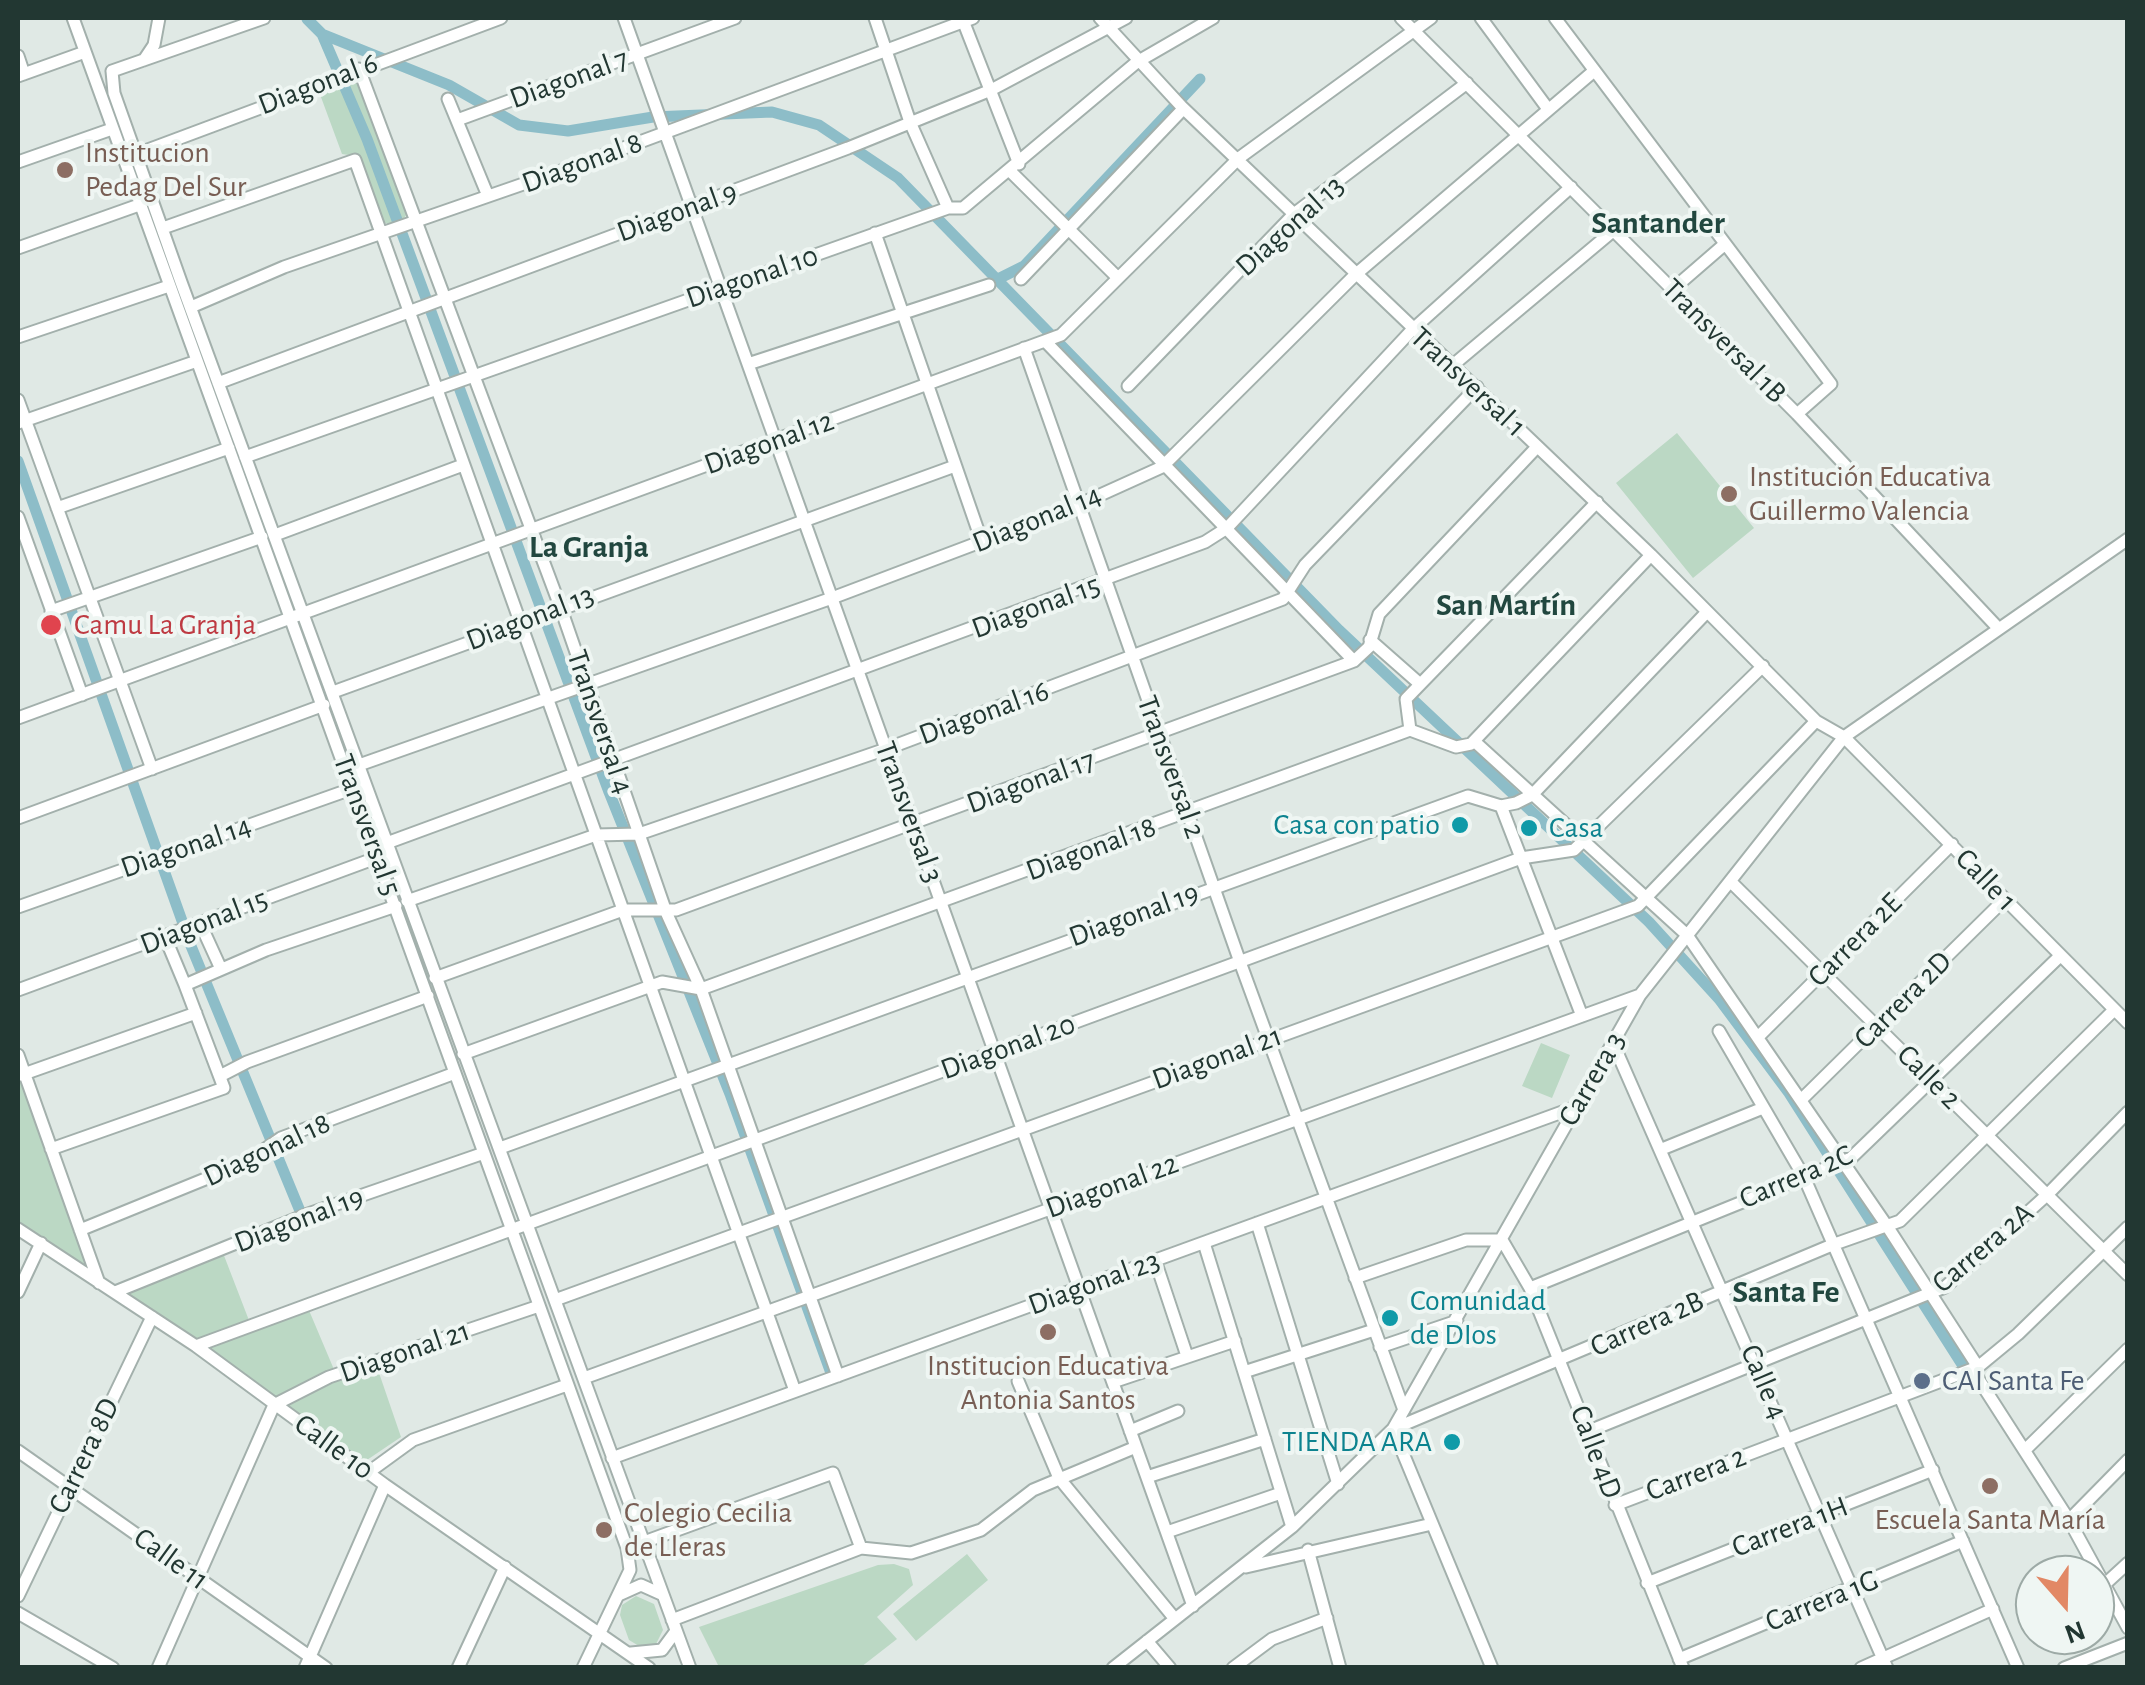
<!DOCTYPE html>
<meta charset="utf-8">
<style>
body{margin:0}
#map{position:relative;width:2145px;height:1685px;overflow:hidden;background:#e0e9e5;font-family:"Alegreya Sans",sans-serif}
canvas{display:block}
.frame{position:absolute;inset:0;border:20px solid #223732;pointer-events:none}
.north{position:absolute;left:2015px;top:1555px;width:100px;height:100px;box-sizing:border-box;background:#eff6f3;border:2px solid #9daaa6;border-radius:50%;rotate:160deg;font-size:28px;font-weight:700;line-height:40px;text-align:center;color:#223732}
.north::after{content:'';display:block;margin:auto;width:35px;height:45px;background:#e28865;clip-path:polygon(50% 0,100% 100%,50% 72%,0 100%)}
</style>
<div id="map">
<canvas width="2145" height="1685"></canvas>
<div class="frame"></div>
<div class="north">N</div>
</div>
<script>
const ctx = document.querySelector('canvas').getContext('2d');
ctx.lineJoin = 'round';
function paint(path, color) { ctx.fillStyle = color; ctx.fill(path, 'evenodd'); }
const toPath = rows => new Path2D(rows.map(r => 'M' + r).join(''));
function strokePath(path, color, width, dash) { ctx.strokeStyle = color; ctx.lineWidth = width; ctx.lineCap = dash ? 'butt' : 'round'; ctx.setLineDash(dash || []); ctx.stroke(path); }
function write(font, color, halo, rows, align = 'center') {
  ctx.font = font + ' "Alegreya Sans",sans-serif'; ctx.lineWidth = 8; ctx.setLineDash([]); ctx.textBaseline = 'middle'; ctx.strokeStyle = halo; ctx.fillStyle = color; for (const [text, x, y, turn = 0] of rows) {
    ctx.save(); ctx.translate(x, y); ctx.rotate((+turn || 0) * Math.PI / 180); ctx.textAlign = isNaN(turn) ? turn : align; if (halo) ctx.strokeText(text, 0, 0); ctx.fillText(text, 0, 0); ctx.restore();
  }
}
paint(toPath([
 [356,75,408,212,403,220,390,225,381,221,355,156,342,154,318,89],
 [1677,433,1754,528,1693,578,1616,483],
 [1541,1043,1570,1055,1552,1098,1522,1086],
 [24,1074,99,1283,18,1229,18,1077],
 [223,1253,250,1323,196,1344,121,1293],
 [308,1308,338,1379,377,1367,401,1437,364,1462,206,1347],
 [967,1554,988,1580,916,1641,893,1614],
 [894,1564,909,1569,913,1585,877,1617,897,1639,861,1667,719,1667,699,1627,878,1565],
 [636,1596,654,1604,663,1630,655,1646,644,1649,629,1640,620,1615,622,1605]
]), '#bbd8c4');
strokePath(toPath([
 [307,19,322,34,449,85,519,125,568,131,653,117,772,112,819,125,898,178,1339,630,1649,922,1719,999,1789,1093,1965,1369],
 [322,34,367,139,609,792,730,1094,832,1376],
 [1000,278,1024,266,1200,79],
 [18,461,191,946,300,1211]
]), '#8dbdc8', 11);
const minor = toPath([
 [73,18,627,1548,630,1570,583,1668],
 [624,18,1193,1606],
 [875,18,910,122,948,208],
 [962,18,1019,164],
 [1100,18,1182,107,1651,555,1816,721,1844,737,2128,1023],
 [1401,18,1797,414,1999,629],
 [1481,18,1548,109],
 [1555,18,1831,384,1797,414],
 [18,56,24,74],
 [144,60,154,45,159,18],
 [359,69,560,606,666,912,701,989,838,1376],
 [112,71,114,93,181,282,690,1668],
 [112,71,264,18],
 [18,76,85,52],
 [448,99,488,196],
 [460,119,735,18],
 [137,154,501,18],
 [18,162,112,129],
 [1010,171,1118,278],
 [163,228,355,160,795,1391],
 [875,233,982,542],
 [18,248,139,205],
 [1021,279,1183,109],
 [1673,289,1725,244],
 [191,307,284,267,578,165,973,18],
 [18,337,169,286],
 [1045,341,1354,661],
 [1024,348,1240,962,1404,1410],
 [748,364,989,285],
 [1453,365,1614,230],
 [218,383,848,148,991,90,1126,18],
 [1128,386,1294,214,1467,83],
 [18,400,152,769],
 [18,423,197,361],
 [245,457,948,208,963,208,1137,62,1213,18],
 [57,508,229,448],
 [18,517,82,695],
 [275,535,463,465],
 [51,611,262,537],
 [1370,640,1420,684],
 [333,692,955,466],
 [18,718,1061,335,1239,158,1431,18],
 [1410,730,1406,699,1597,502],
 [1474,741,1687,935,1887,1226,1978,1367],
 [359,765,832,598,1078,505,1162,467,1355,275,1594,71],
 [1501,806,1582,1016],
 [18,818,324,705],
 [384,844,1205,542,1227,528,1412,330,1571,187],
 [1730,881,2128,1275],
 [407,901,596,835,639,834,886,749,1283,599,1305,565,1477,387],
 [18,907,354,788],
 [200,923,221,969],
 [165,937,185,985],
 [435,978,623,910,676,910,1354,661,1369,647,1379,614,1537,447],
 [18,990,384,855],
 [1719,1031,1804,1177,2018,1668],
 [1758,1037,1952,844],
 [1613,1043,1887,1668],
 [463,1054,662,982,701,989,1410,730,1456,747,1471,744,1651,555],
 [18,1055,99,1283],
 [21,1075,196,1013],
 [220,1076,247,1062,428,996],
 [1802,1099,2004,900],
 [500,1148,1468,796,1501,806,1516,803,1532,795,1706,613],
 [51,1149,224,1088,185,985,266,950,396,906],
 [1662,1149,1763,1108],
 [1257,1223,1338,1484],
 [18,1229,196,1346,385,1485,649,1668],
 [80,1230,247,1162,281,1138,455,1073],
 [1204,1243,1292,1527],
 [1155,1260,1187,1356],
 [1355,1278,1466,1240,1502,1240,1530,1288,1683,1668],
 [1530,1288,1851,1158,2060,956],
 [18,1292,41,1243],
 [115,1292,308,1214,484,1153],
 [555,1300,1638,906,1816,721],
 [196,1346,1521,858,1574,850,1763,666],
 [1380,1347,1457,1321],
 [1972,1369,2069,1520,2128,1628],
 [1244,1372,1374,1330],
 [584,1378,1640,995],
 [1018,1381,1059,1478,1175,1619],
 [1113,1382,1235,1341],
 [1130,1431,1178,1411],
 [1589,1431,1945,1287,2048,1194,2128,1112],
 [2026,1449,2128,1349],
 [18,1451,326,1668],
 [612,1458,1576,1107],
 [369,1472,413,1440,567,1385],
 [1147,1477,1265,1439],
 [1615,1505,1978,1367,2018,1334,2128,1227],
 [2069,1520,2128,1460],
 [1167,1532,1281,1493],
 [644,1542,833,1473,861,1548],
 [1308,1550,1340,1668],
 [1246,1567,1432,1524],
 [1647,1583,1933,1470],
 [2104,1585,2128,1563],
 [621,1594,641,1585,661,1594],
 [18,1596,152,1317],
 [18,1613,113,1668],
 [672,1620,861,1548,911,1553,981,1530,1033,1490,1136,1447],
 [1147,1641,1170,1668],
 [631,1653,662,1650,676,1631],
 [1679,1659,1963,1541],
 [158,1668,274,1405,329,1377,539,1306],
 [305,1668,385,1485],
 [458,1668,505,1567],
 [1113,1668,1292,1527,1393,1429,1640,995,1844,737,2128,539],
 [1233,1668,1272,1639,1327,1618],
 [1492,1668,1393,1429,1832,1245,1900,1221,2114,1010],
 [1861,1668,1993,1609],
 [2064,1668,2128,1643]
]);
strokePath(minor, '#a3b0ac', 15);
strokePath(minor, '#fff', 11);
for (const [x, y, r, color] of [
 [65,170,10,"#8d6e63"],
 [1729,494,10,"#8d6e63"],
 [51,625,12,"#e0444e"],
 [1460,825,10,"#0f9aa8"],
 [1529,828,10,"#0f9aa8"],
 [1390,1318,10,"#0f9aa8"],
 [1048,1332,10,"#8d6e63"],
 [1922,1381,10,"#5c6f8a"],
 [1452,1442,10,"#0f9aa8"],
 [1990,1486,10,"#8d6e63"],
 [604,1530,10,"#8d6e63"]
]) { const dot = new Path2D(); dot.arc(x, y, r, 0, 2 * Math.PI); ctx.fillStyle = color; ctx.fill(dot); strokePath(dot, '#eff6f3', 4); }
write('30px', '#223732', '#eff6f3', [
 ["Diagonal 7",569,79,-20],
 ["Diagonal 6",318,84,-21],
 ["Diagonal 8",582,163,-20],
 ["Diagonal 9",677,212,-20],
 ["Diagonal 13",1290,226,-42],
 ["Diagonal 10",752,277,-19],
 ["Transversal 1B",1724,341,45],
 ["Transversal 1",1468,382,43],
 ["Diagonal 12",769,443,-20],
 ["Diagonal 14",1037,519,-22],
 ["Diagonal 15",1036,607,-20],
 ["Diagonal 13",530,618,-21],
 ["Diagonal 16",984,713,-20],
 ["Transversal 4",600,722,71],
 ["Transversal 2",1171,767,70],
 ["Diagonal 17",1031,782,-20],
 ["Transversal 3",909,812,70],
 ["Transversal 5",367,825,70],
 ["Diagonal 14",186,847,-19],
 ["Diagonal 18",1091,849,-20],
 ["Calle 1",1986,880,46],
 ["Diagonal 19",1134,915,-20],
 ["Diagonal 15",204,922,-21],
 ["Carrera 2E",1855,940,-45],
 ["Carrera 2D",1903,1000,-45],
 ["Diagonal 20",1008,1047,-20],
 ["Diagonal 21",1217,1058,-20],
 ["Calle 2",1929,1077,45],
 ["Carrera 3",1592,1079,-60],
 ["Diagonal 18",267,1150,-25],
 ["Carrera 2C",1796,1177,-23],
 ["Diagonal 22",1112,1186,-20],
 ["Diagonal 19",299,1220,-21],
 ["Carrera 2A",1983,1248,-40],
 ["Diagonal 23",1094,1283,-20],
 ["Carrera 2B",1647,1324,-24],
 ["Diagonal 21",405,1352,-19],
 ["Calle 4",1764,1382,67],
 ["Calle 10",334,1447,36],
 ["Calle 4D",1596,1452,69],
 ["Carrera 8D",84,1456,-64],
 ["Carrera 2",1696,1474,-21],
 ["Carrera 1H",1790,1527,-21],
 ["Calle 11",171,1559,36],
 ["Carrera 1G",1822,1601,-22]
]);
write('30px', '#785e54', '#eff6f3', [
 ["Institucion",85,153],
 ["Pedag Del Sur",85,187],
 ["Institución Educativa",1749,477],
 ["Guillermo Valencia",1749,511],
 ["Institucion Educativa",1048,1366,"center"],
 ["Antonia Santos",1048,1400,"center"],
 ["Colegio Cecilia",624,1513],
 ["de Lleras",624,1547],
 ["Escuela Santa María",1990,1520,"center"]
], 'left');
write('30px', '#be3a42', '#eff6f3', [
 ["Camu La Granja",74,625]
], 'left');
write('30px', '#0d838f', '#eff6f3', [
 ["Casa con patio",1440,825],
 ["Casa",1549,828,"left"],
 ["Comunidad",1410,1301,"left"],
 ["de DIos",1410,1335,"left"],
 ["TIENDA ARA",1432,1442]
], 'right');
write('30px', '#4e5e75', '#eff6f3', [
 ["CAI Santa Fe",1942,1381]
], 'left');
write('bold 32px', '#21473f', '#eff6f3', [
 ["Santander",1658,223],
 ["La Granja",589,547],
 ["San Martín",1506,605],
 ["Santa Fe",1786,1292]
]);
</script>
